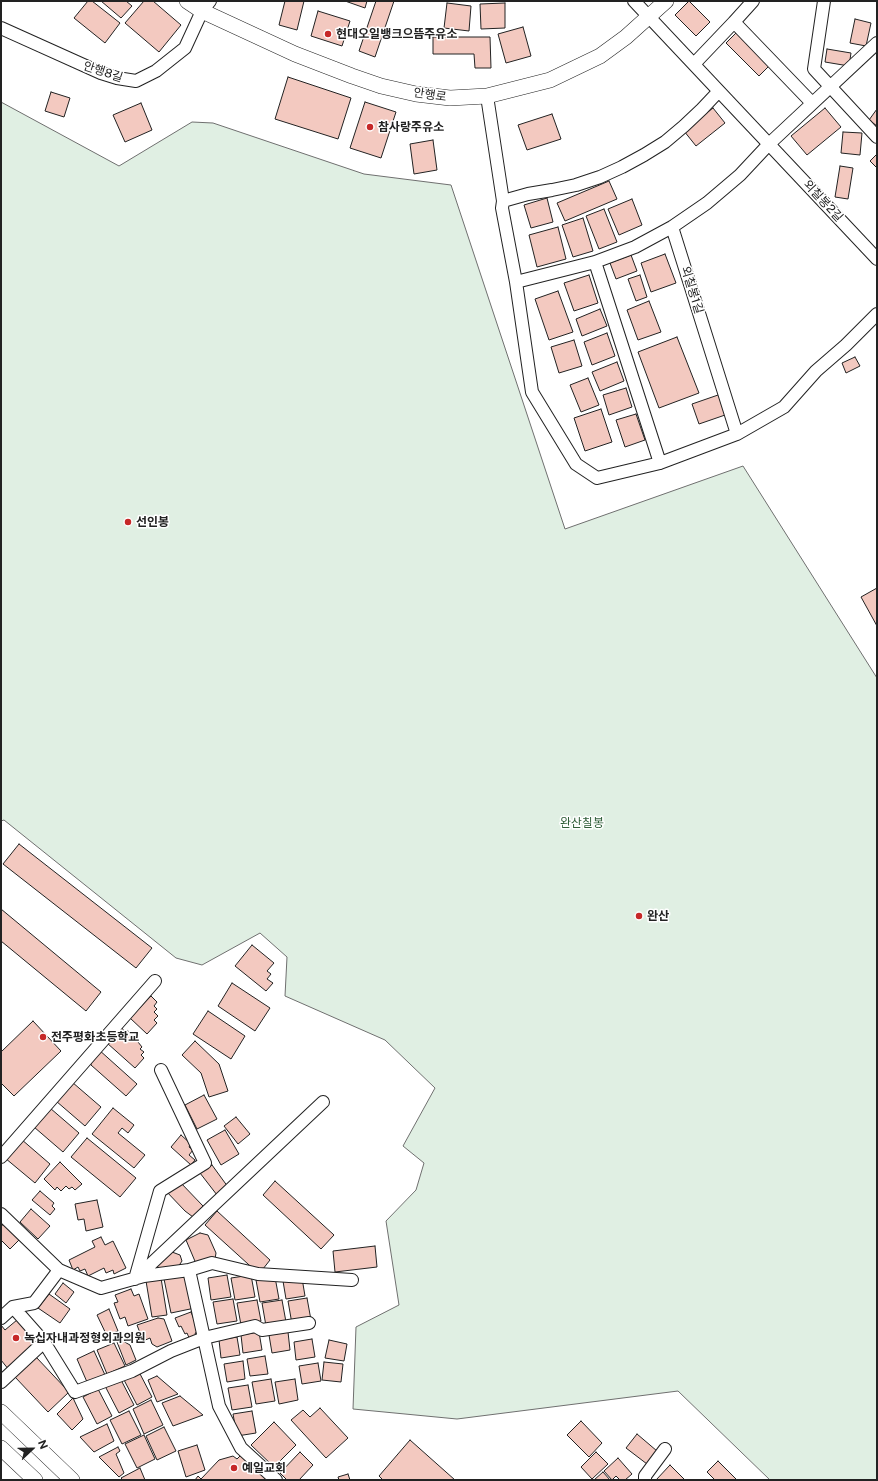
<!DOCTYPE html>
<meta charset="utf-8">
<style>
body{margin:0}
#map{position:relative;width:878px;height:1481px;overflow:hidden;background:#fff;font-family:"Public Sans",sans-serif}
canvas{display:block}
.frame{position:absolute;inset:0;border:2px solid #222;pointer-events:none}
.north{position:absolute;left:12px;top:1429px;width:40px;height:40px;-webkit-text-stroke:3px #fff;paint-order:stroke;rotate:68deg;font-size:11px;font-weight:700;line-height:16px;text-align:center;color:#222}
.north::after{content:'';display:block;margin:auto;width:14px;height:18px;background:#222;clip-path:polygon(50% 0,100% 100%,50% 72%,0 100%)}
</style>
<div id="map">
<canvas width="878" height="1481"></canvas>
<div class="frame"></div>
<div class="north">N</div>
</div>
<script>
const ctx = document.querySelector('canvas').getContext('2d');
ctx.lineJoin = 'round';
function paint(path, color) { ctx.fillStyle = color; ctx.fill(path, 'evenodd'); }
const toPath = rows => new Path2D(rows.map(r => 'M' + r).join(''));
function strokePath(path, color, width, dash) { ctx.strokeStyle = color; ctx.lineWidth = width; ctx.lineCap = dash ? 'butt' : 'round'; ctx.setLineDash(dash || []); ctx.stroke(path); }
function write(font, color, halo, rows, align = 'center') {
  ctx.font = font + ' "Public Sans","Noto Sans KR",sans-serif'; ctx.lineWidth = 3; ctx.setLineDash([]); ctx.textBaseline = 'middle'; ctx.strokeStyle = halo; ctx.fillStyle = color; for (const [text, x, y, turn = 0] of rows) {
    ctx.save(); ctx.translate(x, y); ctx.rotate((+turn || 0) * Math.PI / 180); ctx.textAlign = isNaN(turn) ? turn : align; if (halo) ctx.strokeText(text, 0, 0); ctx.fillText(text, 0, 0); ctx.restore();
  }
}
const green = toPath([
 [1,102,119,166,192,122,213,123,364,174,451,185,565,529,743,466,877,678,877,1480,770,1480,678,1391,457,1419,353,1409,356,1327,399,1305,386,1221,416,1190,424,1163,403,1146,435,1088,385,1040,285,996,287,957,260,933,202,965,176,958,4,820,1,821,1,102]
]);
paint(green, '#e0efe3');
strokePath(green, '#6f6f6f', 1);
const building = toPath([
 [88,1,92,1,120,23,105,43,74,18,88,1],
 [101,1,126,1,132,6,121,18,101,1],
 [144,1,153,1,181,25,159,52,125,23,144,1],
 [285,1,304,1,297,30,279,25,285,1],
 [345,1,367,1,365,8,345,1],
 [376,1,394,1,375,57,359,51,376,1],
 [689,1,710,22,696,36,675,15,689,1],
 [447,3,471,6,469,31,444,28,447,3],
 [505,3,505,28,481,29,480,4,505,3],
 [318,11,350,21,342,46,311,36,318,11],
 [855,19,871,23,866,46,850,43,855,19],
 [523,27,531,56,506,63,498,34,523,27],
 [736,33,769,66,759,76,726,43,736,33],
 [433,37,490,37,491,68,475,68,474,54,433,54,433,37],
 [827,49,851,53,849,66,825,62,827,49],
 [288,77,351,98,338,139,275,119,288,77],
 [51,92,70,98,64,117,45,111,51,92],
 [365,102,396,112,381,158,350,148,365,102],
 [141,103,152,130,125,142,113,115,141,103],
 [713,108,725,123,696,146,684,131,713,108],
 [825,108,841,127,807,155,791,136,825,108],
 [877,109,877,126,869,120,877,109],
 [552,114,561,139,527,150,518,125,552,114],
 [843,132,862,133,860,155,841,153,843,132],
 [433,140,437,170,414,174,410,144,433,140],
 [877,154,877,168,870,161,877,154],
 [840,166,853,168,848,199,835,197,840,166],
 [609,181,617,199,565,221,557,203,609,181],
 [547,198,553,222,531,228,524,205,547,198],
 [632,199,642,225,619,235,608,209,632,199],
 [604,209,617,242,599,249,586,216,604,209],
 [583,218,593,251,573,257,562,225,583,218],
 [558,227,566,259,537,267,529,235,558,227],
 [665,254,676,283,651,292,641,263,665,254],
 [631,255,637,271,616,279,610,263,631,255],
 [589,275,598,303,574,311,564,283,589,275],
 [640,275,647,297,636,301,628,279,640,275],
 [558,291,573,332,549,340,535,299,558,291],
 [649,301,661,332,638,340,627,310,649,301],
 [600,309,607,326,582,336,576,319,600,309],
 [607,333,615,356,592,365,584,342,607,333],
 [677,337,699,393,659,408,638,352,677,337],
 [574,340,582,366,559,373,551,347,574,340],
 [855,357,860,366,846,373,842,363,855,357],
 [617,362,624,381,600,391,592,372,617,362],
 [588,378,599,405,581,412,570,385,588,378],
 [626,388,632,407,609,415,603,395,626,388],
 [721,394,728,414,699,424,692,404,721,394],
 [601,409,612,442,585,451,574,418,601,409],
 [636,414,645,440,625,447,616,420,636,414],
 [877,588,877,626,861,597,877,588],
 [19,844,152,948,136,968,3,864,19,844],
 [1,909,101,992,86,1011,1,941,1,909],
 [252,945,274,963,267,971,271,974,267,979,273,983,266,991,235,966,252,945],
 [232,983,270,1008,255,1031,218,1006,232,983],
 [151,996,157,1002,154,1006,157,1009,154,1012,158,1016,154,1020,157,1023,147,1034,130,1018,151,996],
 [208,1011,245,1036,231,1059,193,1034,208,1011],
 [33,1021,61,1051,14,1096,1,1083,1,1052,33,1021],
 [121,1027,125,1032,127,1030,139,1041,138,1042,142,1047,140,1049,144,1052,141,1055,144,1058,135,1068,107,1043,121,1027],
 [195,1041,219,1064,228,1091,209,1097,201,1073,182,1055,195,1041],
 [98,1049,137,1084,126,1096,91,1065,91,1057,98,1049],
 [72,1082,101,1107,85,1126,56,1101,72,1082],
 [204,1095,217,1119,197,1129,185,1105,204,1095],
 [50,1108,79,1133,63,1152,34,1127,50,1108],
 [113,1108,134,1125,128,1133,122,1128,118,1133,145,1155,134,1168,92,1134,113,1108],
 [236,1117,250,1134,238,1144,224,1126,236,1117],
 [225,1130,239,1154,221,1165,207,1140,225,1130],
 [181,1135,191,1144,189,1147,193,1150,189,1155,195,1160,191,1165,171,1147,181,1135],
 [87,1138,136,1178,120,1197,71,1157,87,1138],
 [21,1139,50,1164,35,1183,5,1158,21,1139],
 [60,1162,82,1184,75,1190,72,1187,69,1189,66,1186,61,1191,57,1187,55,1190,44,1179,60,1162],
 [212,1165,228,1187,217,1195,200,1173,212,1165],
 [179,1181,203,1206,193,1217,185,1211,165,1190,179,1181],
 [275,1181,334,1235,321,1249,263,1195,275,1181],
 [40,1191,54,1203,52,1206,55,1209,50,1215,32,1200,40,1191],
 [97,1200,103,1227,86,1231,84,1219,78,1220,75,1204,97,1200],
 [31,1209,50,1226,38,1239,20,1222,31,1209],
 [217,1211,270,1260,259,1274,205,1225,217,1211],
 [3,1224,19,1240,10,1249,1,1240,1,1227,3,1224],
 [200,1233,208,1235,216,1253,215,1259,197,1266,186,1240,200,1233],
 [101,1237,105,1245,113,1241,126,1268,114,1274,113,1270,106,1273,104,1268,88,1276,85,1269,80,1271,78,1267,73,1270,69,1260,95,1247,92,1241,101,1237],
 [375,1246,377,1267,335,1272,333,1251,375,1246],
 [172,1252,180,1255,182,1261,178,1267,155,1269,152,1267,172,1252],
 [188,1274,195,1308,171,1313,164,1279,188,1274],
 [227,1275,231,1297,211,1300,208,1278,227,1275],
 [251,1275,255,1297,235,1300,231,1278,251,1275],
 [275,1277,279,1299,260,1302,256,1280,275,1277],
 [161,1278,167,1315,152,1317,146,1281,161,1278],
 [302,1278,305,1296,286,1299,283,1281,302,1278],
 [63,1283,74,1292,66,1303,55,1294,63,1283],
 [131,1289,134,1296,139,1294,148,1319,128,1326,125,1317,120,1319,114,1303,118,1302,115,1295,131,1289],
 [49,1294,70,1309,60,1323,38,1308,49,1294],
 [307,1298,311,1320,292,1324,288,1301,307,1298],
 [233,1299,237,1321,217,1324,213,1302,233,1299],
 [257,1300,261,1321,241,1325,237,1303,257,1300],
 [282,1300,286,1322,266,1326,262,1303,282,1300],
 [109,1309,118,1331,107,1336,97,1315,109,1309],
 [191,1312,199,1332,195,1333,197,1337,190,1340,187,1333,185,1334,181,1326,179,1327,175,1318,191,1312],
 [158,1318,164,1319,172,1341,157,1347,152,1344,150,1338,143,1341,137,1325,158,1318],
 [17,1320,38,1345,9,1370,1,1360,1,1325,5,1330,17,1320],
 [259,1332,262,1350,243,1353,241,1335,259,1332],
 [288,1332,290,1350,272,1353,269,1335,288,1332],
 [237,1337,240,1355,221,1358,219,1340,237,1337],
 [312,1339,315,1357,296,1360,294,1342,312,1339],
 [121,1340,130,1345,136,1360,126,1365,117,1342,121,1340],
 [329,1340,347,1344,344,1361,325,1358,329,1340],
 [114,1343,125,1366,107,1374,97,1350,114,1343],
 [94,1351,105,1375,87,1382,77,1359,94,1351],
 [265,1356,268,1374,250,1376,247,1359,265,1356],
 [36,1357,69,1392,48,1412,15,1377,36,1357],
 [243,1361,245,1379,227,1382,224,1364,243,1361],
 [324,1362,343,1364,341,1382,322,1380,324,1362],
 [318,1363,321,1381,302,1384,299,1366,318,1363],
 [138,1370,152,1397,137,1405,123,1378,138,1370],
 [157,1376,178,1394,157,1402,148,1380,157,1376],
 [120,1378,134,1405,119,1413,105,1386,120,1378],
 [271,1379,275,1401,256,1404,252,1382,271,1379],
 [295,1379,298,1400,279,1404,275,1382,295,1379],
 [248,1385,252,1407,232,1410,228,1388,248,1385],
 [98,1389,112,1416,97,1424,83,1397,98,1389],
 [180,1396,203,1415,173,1426,162,1403,180,1396],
 [73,1398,83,1419,72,1430,57,1414,73,1398],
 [151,1400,163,1425,144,1434,133,1409,151,1400],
 [320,1408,348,1438,326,1458,291,1420,303,1410,310,1417,320,1408],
 [129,1411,141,1435,122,1444,110,1420,129,1411],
 [252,1411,256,1433,237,1436,233,1414,252,1411],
 [581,1421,602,1443,589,1457,567,1435,581,1421],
 [274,1422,296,1445,274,1467,251,1445,274,1422],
 [107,1424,114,1441,94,1452,80,1437,107,1424],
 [164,1427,176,1451,157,1460,146,1436,164,1427],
 [637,1434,657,1451,647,1464,626,1448,637,1434],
 [144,1435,155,1459,137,1468,125,1444,144,1435],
 [410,1440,455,1480,383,1480,379,1476,410,1440],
 [197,1445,205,1470,186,1477,178,1451,197,1445],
 [118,1447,120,1451,116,1454,124,1473,119,1477,99,1457,118,1447],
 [300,1452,313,1465,299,1480,287,1480,280,1473,300,1452],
 [596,1452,608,1464,592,1479,581,1467,596,1452],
 [242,1454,269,1480,195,1480,198,1476,201,1479,219,1460,233,1456,237,1459,242,1454],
 [618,1458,632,1474,625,1480,620,1480,616,1476,612,1480,604,1471,618,1458],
 [718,1461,736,1479,735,1480,715,1480,707,1472,718,1461],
 [670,1465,685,1480,656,1480,670,1465],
 [140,1468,145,1480,123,1480,121,1478,140,1468],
 [603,1472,610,1480,594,1480,603,1472],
 [348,1474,350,1480,339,1480,338,1477,348,1474]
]);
paint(building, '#f3c9c0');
strokePath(building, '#222', 1);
const minor = toPath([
 [634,1,877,259],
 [753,1,734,22,812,103],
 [824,1,814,69,877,137],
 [1,28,101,73,117,78,136,81,156,71,185,48,202,11,210,1],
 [694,64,734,22],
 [487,96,503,201,502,208,516,282,532,392,576,464,597,478,660,463,737,434,784,407,816,371,846,345,877,314],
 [503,201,528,194,552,190,576,185,600,177,622,167,644,155,665,142,684,126,702,109,719,91],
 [672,227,737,434],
 [595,262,660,463],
 [516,282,595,262,635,247,672,227,707,203,740,175,769,144,877,43],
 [161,1070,205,1163,160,1191,135,1279,323,1102],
 [1,1157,155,981],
 [1,1214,59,1270],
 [189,1270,219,1406,241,1448,276,1480],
 [13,1307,44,1342],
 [1,1318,13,1307,34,1303,59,1270,101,1288,144,1276,189,1270,212,1263,258,1274,352,1280],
 [1,1382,44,1342,75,1392,132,1371,171,1351,204,1338,255,1326,262,1330,309,1323],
 [645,1480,645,1476,665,1449]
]);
const tertiary = toPath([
 [187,1,202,11,295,54,352,76,381,86,416,94,450,98,487,96,550,80,600,56,626,37,666,1],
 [1,1412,72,1480],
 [1,1448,35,1480]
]);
strokePath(minor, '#222', 14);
strokePath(tertiary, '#222', 16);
strokePath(minor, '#fff', 12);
strokePath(tertiary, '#fff', 15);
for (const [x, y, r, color] of [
 [328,34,4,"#c62828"],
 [370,127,4,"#c62828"],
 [128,522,4,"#c62828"],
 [639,916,4,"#c62828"],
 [43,1037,4,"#c62828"],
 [16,1338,4,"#c62828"],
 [234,1468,4,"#c62828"]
]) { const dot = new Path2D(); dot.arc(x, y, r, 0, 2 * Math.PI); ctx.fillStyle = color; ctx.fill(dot); strokePath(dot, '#fff', 1.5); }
write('bold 12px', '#222', '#fff', [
 ["현대오일뱅크으뜸주유소",336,34],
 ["참사랑주유소",378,127],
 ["선인봉",136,522],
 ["완산",647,916],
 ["전주평화초등학교",51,1037],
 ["녹십자내과정형외과의원",24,1338],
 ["예일교회",242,1468]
], 'left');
write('12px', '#222', '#fff', [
 ["안행8길",103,72,18],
 ["안행로",430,95,8],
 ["외칠봉2길",823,201,47],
 ["외칠봉1길",692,290,73]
]);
write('12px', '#2f5e38', '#fff', [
 ["완산칠봉",582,823]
]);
</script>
